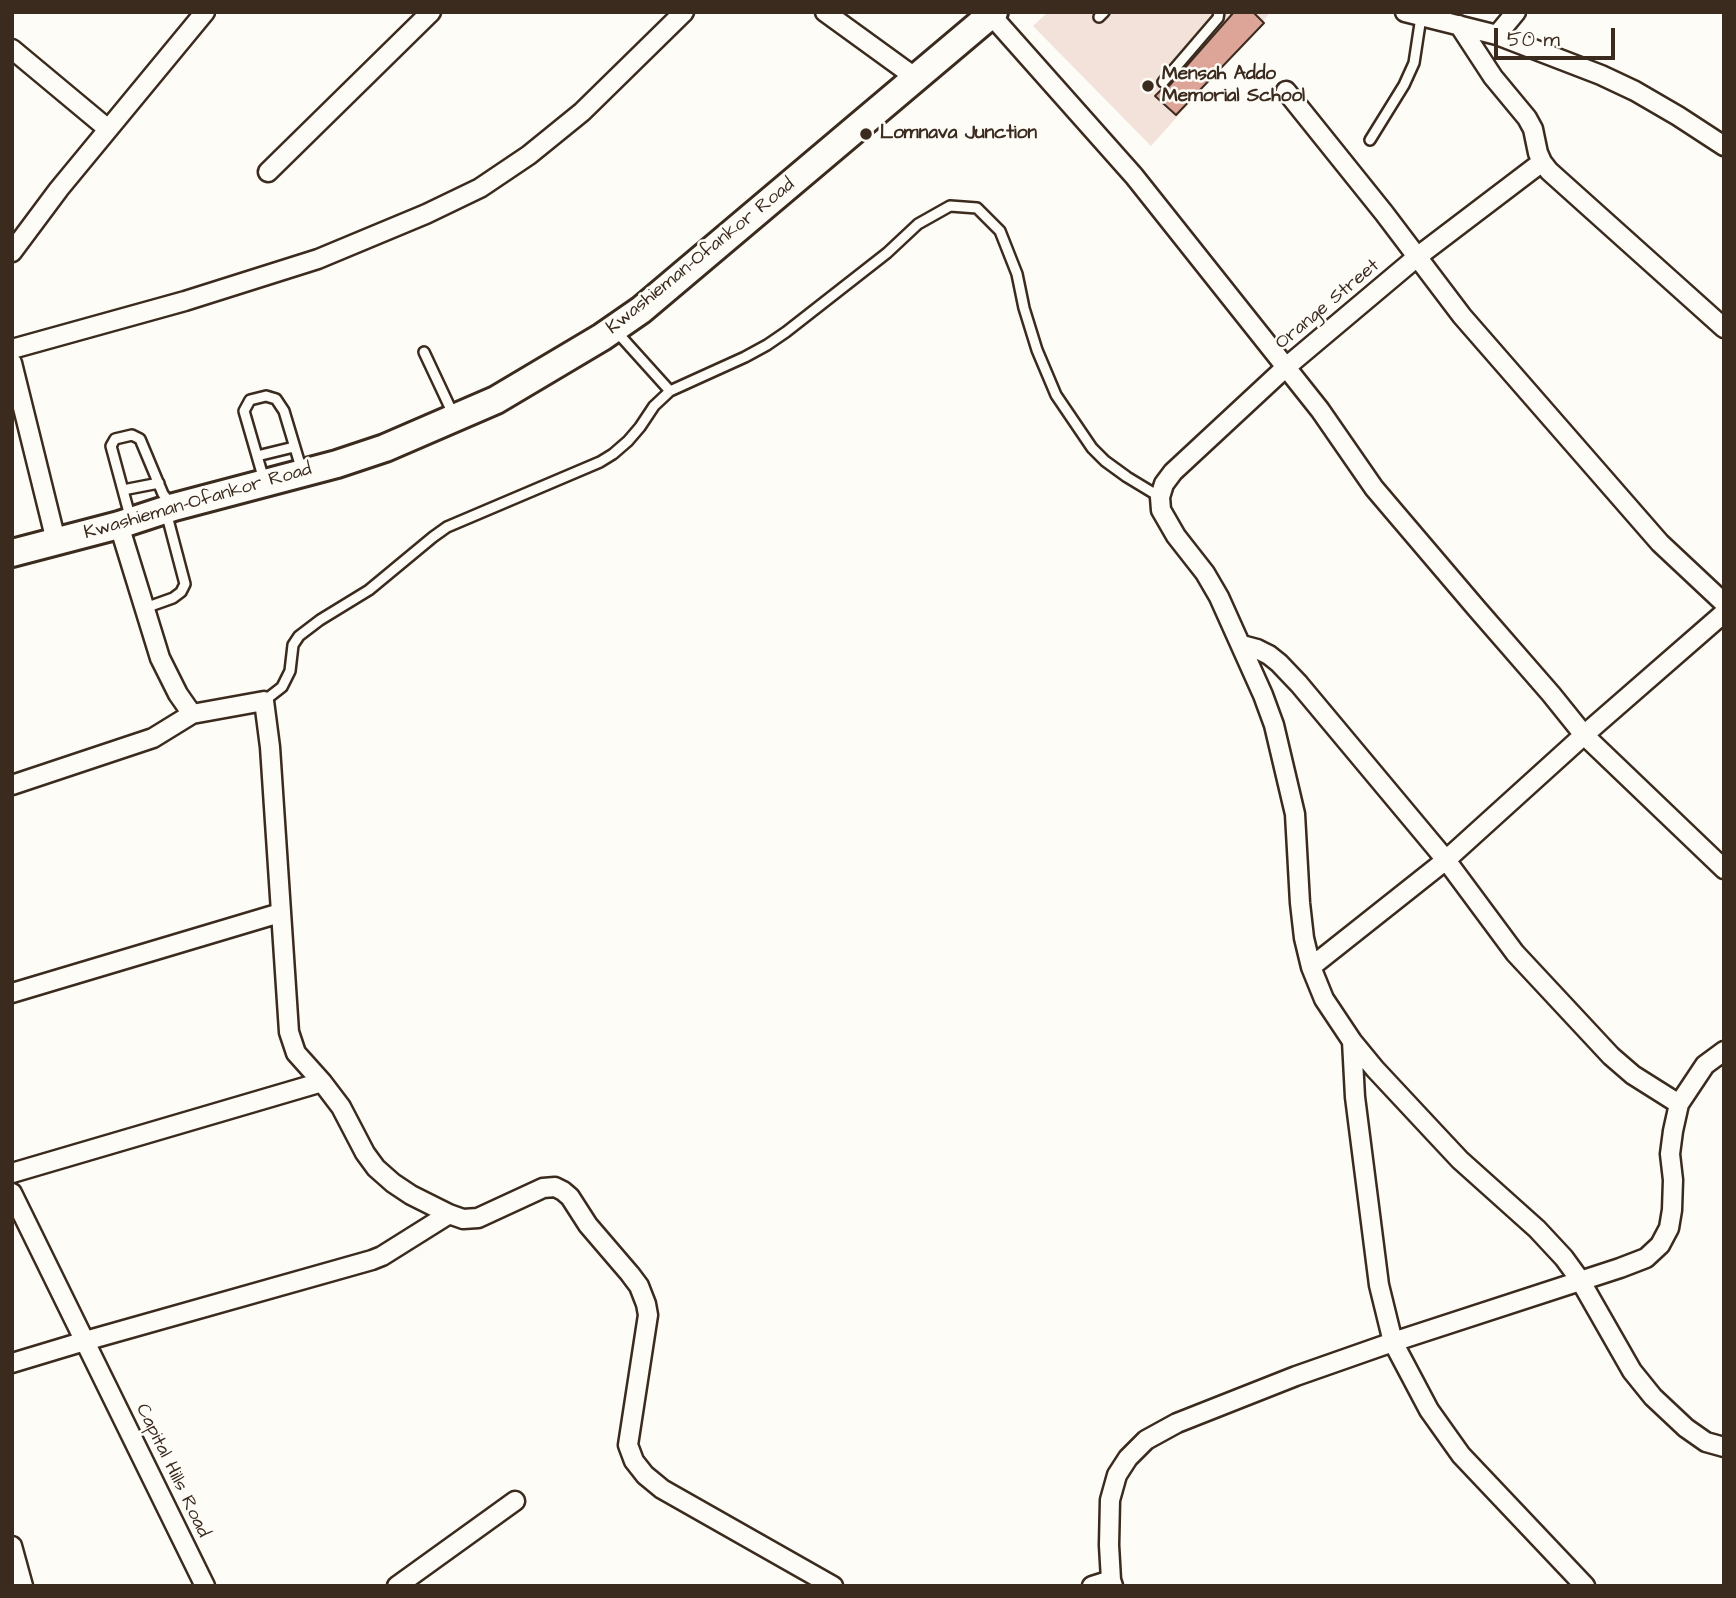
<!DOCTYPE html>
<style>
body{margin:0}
#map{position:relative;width:1736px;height:1598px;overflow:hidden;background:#fdfcf7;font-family:"Architects Daughter",sans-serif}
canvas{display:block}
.frame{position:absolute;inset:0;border:14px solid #3b2a1e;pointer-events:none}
.scale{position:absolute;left:1494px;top:28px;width:121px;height:32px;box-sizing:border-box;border:4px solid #3b2a1e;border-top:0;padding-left:9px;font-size:21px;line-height:24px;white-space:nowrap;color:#3b2a1e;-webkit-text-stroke:5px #fdfcf7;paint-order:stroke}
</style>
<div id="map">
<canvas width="1736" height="1598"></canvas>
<div class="frame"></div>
<div class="scale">50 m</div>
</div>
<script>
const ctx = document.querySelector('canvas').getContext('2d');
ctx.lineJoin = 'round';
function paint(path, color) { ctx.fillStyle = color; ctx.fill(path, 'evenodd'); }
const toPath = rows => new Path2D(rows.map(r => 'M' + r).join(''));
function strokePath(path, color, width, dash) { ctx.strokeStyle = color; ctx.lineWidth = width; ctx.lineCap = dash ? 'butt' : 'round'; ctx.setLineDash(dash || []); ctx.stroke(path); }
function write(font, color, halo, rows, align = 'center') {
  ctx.font = font + ' "Architects Daughter",sans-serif'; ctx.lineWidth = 5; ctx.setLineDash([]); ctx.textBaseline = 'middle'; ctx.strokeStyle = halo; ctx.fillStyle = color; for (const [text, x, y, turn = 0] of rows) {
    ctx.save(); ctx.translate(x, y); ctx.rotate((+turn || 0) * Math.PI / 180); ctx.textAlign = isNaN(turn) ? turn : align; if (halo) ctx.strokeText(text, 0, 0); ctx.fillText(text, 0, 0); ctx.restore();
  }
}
paint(toPath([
 [1048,12,1271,12,1151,146,1033,26]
]), '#f3e2da');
const building = toPath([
 [1234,12,1253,12,1264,23,1176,115,1155,96,1162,89,1168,87,1234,12]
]);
paint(building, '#dda598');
strokePath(building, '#3b2a1e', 2);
const lane = toPath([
 [1099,17,1104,12],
 [1163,82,1218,18,1219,12],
 [1370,140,1404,85,1414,63,1421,17],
 [615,330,670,391],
 [424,352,454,416],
 [257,456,294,447],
 [264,480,244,411,250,400,266,396,276,399,284,411,302,471],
 [123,490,159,483],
 [131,520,111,446,115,439,132,435,140,439,163,494,172,505],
 [145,608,173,598,181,592,185,584,166,512],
 [264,701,282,687,290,671,293,645,299,636,320,620,369,590,433,537,447,527,600,462,613,454,628,441,640,427,654,406,670,391,745,357,767,345,786,332,887,253,918,224,950,206,977,208,1000,231,1017,274,1024,308,1037,350,1056,395,1092,448,1105,461,1127,477,1160,497]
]);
const street = toPath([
 [825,12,916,78],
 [1405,12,1497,35,1601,75,1635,91,1678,116,1724,146],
 [991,15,1134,176,1320,410,1374,488,1477,609,1551,694,1584,735,1724,869],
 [1459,25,1493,77,1527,118,1533,129,1538,153,1542,162,1549,171,1724,328],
 [1497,35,1516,12],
 [12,49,108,129],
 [1286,91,1384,213,1462,316,1660,543,1724,603],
 [1542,162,1417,257,1285,368,1173,472,1164,484,1160,497,1161,510,1176,536,1205,573,1219,597,1263,695,1274,725,1295,814,1300,903,1304,938,1311,967,1324,999,1352,1041,1375,1069,1431,1129,1460,1160,1537,1229,1564,1258,1580,1280,1632,1371,1653,1397,1686,1428,1706,1442,1724,1447],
 [268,172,431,12],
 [12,252,59,189,205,12],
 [12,349,185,301,318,259,426,214,480,188,529,155,582,112,684,12],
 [12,363,56,541],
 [119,525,160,658,178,694,192,714],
 [1242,645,1257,649,1269,655,1279,663,1299,684,1446,860,1515,953,1611,1056,1633,1075,1679,1104],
 [12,785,153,738,192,714,264,701,270,747,289,1032,296,1053,322,1082,341,1107,365,1153,376,1168,393,1183,411,1195,449,1214,463,1219,478,1218,543,1188,555,1187,563,1191,570,1197,588,1225,630,1274,639,1286,646,1304,648,1315,628,1445,634,1461,645,1475,662,1489,833,1586],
 [1311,967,1446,860,1584,735,1724,613],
 [12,993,280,913],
 [1352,1041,1355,1097,1379,1285,1393,1342,1429,1410,1461,1455,1585,1586],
 [12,1173,322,1082],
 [12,1193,205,1586],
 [12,1363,85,1341,372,1260,382,1256,449,1214],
 [12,1546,23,1586],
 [397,1586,515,1501],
 [1092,1586,1111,1580],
 [1113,1586,1111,1580,1109,1545,1110,1500,1117,1475,1128,1458,1146,1440,1177,1423,1296,1376,1393,1342,1620,1268,1646,1258,1660,1245,1669,1228,1672,1210,1673,1180,1670,1154,1673,1131,1679,1104,1705,1065,1724,1051]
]);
const secondary = toPath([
 [12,553,119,525,174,507,337,464,385,448,496,400,602,337,641,310,994,12]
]);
strokePath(lane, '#3b2a1e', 14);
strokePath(street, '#3b2a1e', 23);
strokePath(secondary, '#3b2a1e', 32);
strokePath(lane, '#fdfcf7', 9);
strokePath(street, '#fdfcf7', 18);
strokePath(secondary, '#fdfcf7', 26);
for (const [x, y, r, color] of [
 [1148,86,7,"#3b2a1e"],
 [866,134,7,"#3b2a1e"]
]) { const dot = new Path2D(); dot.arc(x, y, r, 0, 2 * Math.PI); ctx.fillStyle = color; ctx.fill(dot); strokePath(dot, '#fdfcf7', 2.5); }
write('bold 19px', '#3b2a1e', '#fdfcf7', [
 ["Mensah Addo",1162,75],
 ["Memorial School",1162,97],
 ["Lomnava Junction",880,134]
], 'left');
write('19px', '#3b2a1e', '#fdfcf7', [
 ["Kwashieman-Ofankor Road",701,257,-39],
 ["Orange Street",1328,305,-40],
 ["Kwashieman-Ofankor Road",198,502,-16],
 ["Capital Hills Road",172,1471,64]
]);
</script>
